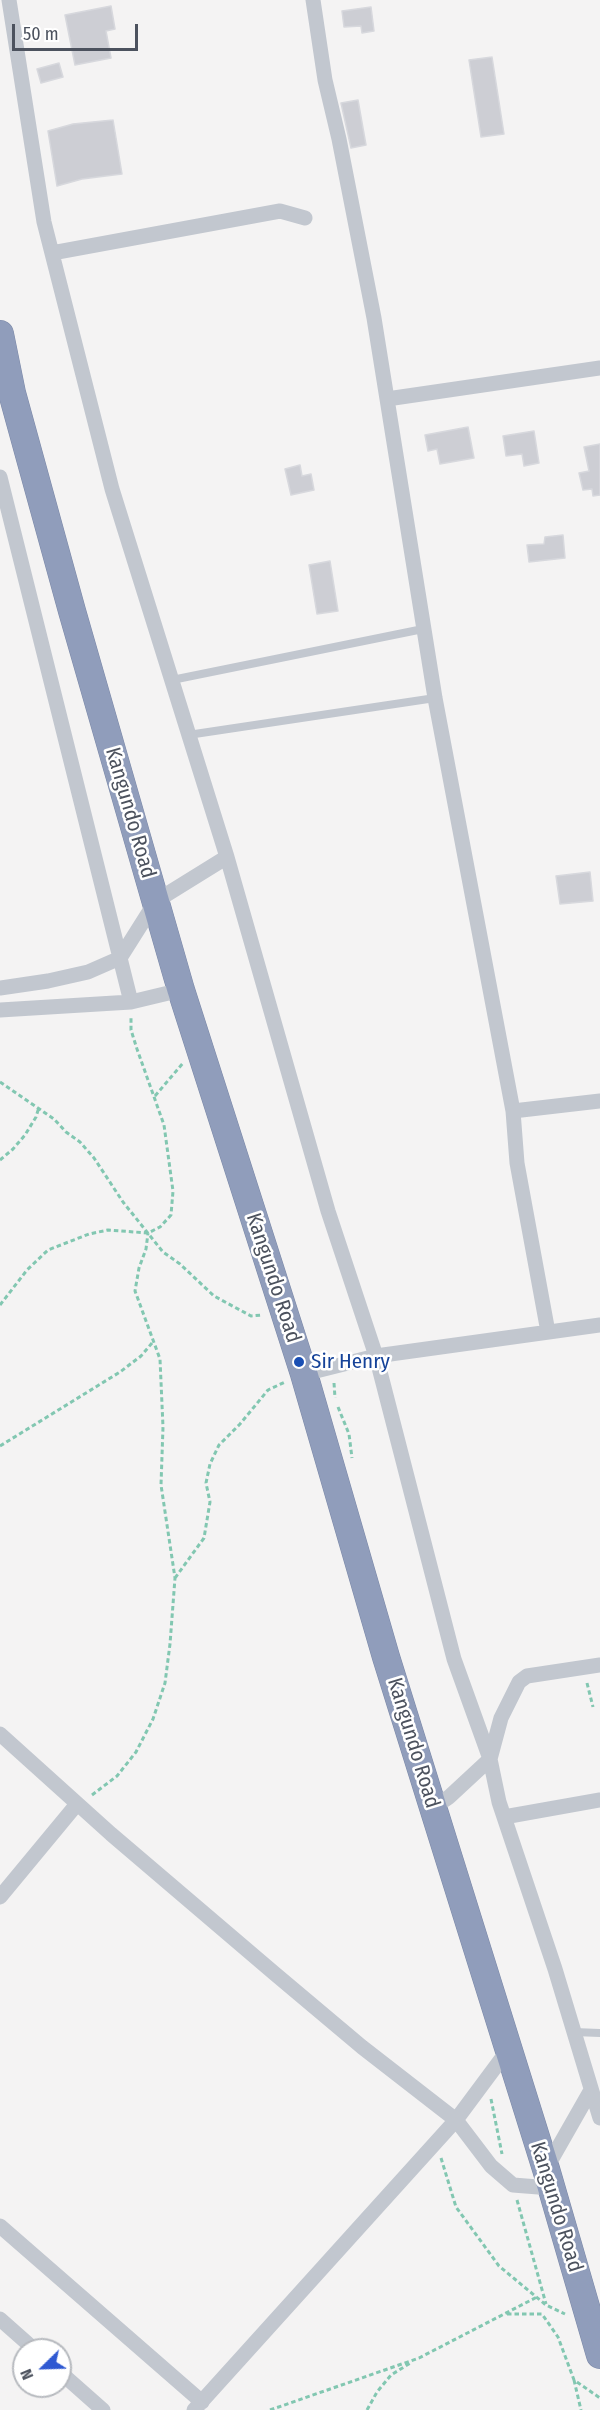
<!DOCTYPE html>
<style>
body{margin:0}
#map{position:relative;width:600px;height:2410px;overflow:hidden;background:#f4f3f3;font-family:"Fira Sans Condensed",sans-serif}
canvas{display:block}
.north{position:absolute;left:12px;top:2338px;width:60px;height:60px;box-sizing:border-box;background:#fff;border:2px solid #b7babf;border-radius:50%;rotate:247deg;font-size:16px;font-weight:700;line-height:24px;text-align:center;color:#4c525e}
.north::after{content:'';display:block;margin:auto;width:21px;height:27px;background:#2f59d2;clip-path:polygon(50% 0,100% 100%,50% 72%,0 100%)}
.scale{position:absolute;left:12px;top:24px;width:126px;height:27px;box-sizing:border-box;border:3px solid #4c525e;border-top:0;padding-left:8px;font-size:18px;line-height:21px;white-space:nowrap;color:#4c525e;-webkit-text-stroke:4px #fff;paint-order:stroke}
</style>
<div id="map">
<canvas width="600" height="2410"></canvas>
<div class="north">N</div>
<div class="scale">50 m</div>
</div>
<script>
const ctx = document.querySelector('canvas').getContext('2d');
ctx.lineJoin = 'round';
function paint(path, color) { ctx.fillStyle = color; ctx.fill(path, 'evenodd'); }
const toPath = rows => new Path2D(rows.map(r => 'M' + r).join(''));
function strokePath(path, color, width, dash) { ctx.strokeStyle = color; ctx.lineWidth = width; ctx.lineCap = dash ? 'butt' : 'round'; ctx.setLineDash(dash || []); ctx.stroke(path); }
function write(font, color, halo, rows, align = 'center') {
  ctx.font = font + ' "Fira Sans Condensed",sans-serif'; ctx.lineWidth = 5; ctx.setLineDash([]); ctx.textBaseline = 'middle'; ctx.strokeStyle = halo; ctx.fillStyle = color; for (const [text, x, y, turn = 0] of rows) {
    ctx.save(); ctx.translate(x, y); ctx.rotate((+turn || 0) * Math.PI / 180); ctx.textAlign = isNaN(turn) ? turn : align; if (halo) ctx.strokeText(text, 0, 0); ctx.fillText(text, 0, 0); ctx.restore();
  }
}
const building = toPath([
 [111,6,115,29,106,31,111,58,75,65,65,15,111,6],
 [371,7,374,31,362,33,361,26,344,27,342,11,371,7],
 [492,57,504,134,481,137,469,60,492,57],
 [59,63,63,77,41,83,37,69,59,63],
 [358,100,366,145,351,148,341,103,358,100],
 [113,120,122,174,82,179,57,186,48,131,73,124,113,120],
 [468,427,474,458,440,464,437,449,428,451,425,435,468,427],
 [534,431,539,463,524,466,522,454,506,456,503,436,534,431],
 [600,444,600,495,593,496,592,489,583,490,579,473,589,471,584,447,600,444],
 [300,465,302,476,311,474,314,490,291,495,285,469,300,465],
 [563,535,565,558,529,562,527,545,544,544,545,537,563,535],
 [330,561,338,611,317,614,309,565,330,561],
 [590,872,593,901,560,904,556,876,590,872]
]);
paint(building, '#cdced4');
strokePath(building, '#d7d8dd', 1.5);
const highway = toPath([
 [0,334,12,393,72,611,181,990,304,1374,386,1657,546,2169,600,2355]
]);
strokePath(highway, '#7b88a7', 28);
strokePath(toPath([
 [0,1082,54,1119,66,1132,80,1142,94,1158,123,1202,163,1252,180,1264,214,1296,251,1316,262,1315],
 [155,1096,183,1063],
 [0,1160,13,1149,25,1135,36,1117,39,1107],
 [0,1305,27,1270,48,1250,89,1234,108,1230,148,1233,160,1227,171,1215,173,1191,164,1125,137,1049,131,1030,131,1018],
 [334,1383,335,1398],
 [338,1407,349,1434,352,1458],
 [0,1446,120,1372,141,1356,152,1343],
 [175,1578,204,1538,210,1502,206,1483,210,1464,219,1445,240,1424,268,1390,285,1382],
 [587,1683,593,1707],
 [92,1795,117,1776,136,1752,153,1719,165,1683,170,1644,175,1578,161,1485,163,1427,160,1359,135,1291,139,1268,146,1249,148,1233],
 [491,2099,502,2154],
 [441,2158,456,2207,499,2266,546,2305,565,2314],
 [517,2200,546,2304],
 [507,2314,542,2314,558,2337,574,2380,600,2398],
 [574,2380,581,2410],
 [270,2410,419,2358,537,2297],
 [367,2410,377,2392,391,2375,412,2362]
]), '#82c7b1', 3, [4.5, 3]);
strokePath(toPath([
 [172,680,423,629],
 [188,735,435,698],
 [574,2032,600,2033]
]), '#c2c7cf', 8);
strokePath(toPath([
 [9,0,44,222,112,489,227,857,328,1211,376,1356,454,1659,490,1759,449,1797,433,1808],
 [313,0,325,80,339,139,374,318,435,698,513,1111,517,1163,548,1332],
 [52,253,280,211,305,218],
 [387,399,600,368],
 [0,477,131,1002],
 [0,988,48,981,88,972,120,958,156,901,227,857],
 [0,1010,131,1002,181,990],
 [513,1111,600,1101],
 [304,1374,376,1356,600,1325],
 [600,1665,527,1676,519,1682,501,1718,490,1759,499,1802,555,1969,600,2118],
 [0,1734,111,1834,274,1973,362,2047,456,2120,491,2166,513,2185,551,2188],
 [504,1817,600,1800],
 [0,1897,77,1804],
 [546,2169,591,2090],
 [0,2226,202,2402],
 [0,2319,35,2350],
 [60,2372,103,2410],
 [194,2410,456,2120,508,2050]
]), '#c2c7cf', 15);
strokePath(highway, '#909dbb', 27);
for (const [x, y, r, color] of [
 [299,1362,6,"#1a4fb4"]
]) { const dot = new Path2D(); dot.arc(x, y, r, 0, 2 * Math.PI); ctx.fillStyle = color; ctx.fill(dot); strokePath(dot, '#fff', 2); }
write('21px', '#4c525e', '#fff', [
 ["Kangundo Road",130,813,74],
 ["Kangundo Road",273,1278,72],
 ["Kangundo Road",413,1743,73],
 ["Kangundo Road",556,2207,73]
]);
write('21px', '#164399', '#fff', [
 ["Sir Henry",311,1362]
], 'left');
</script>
